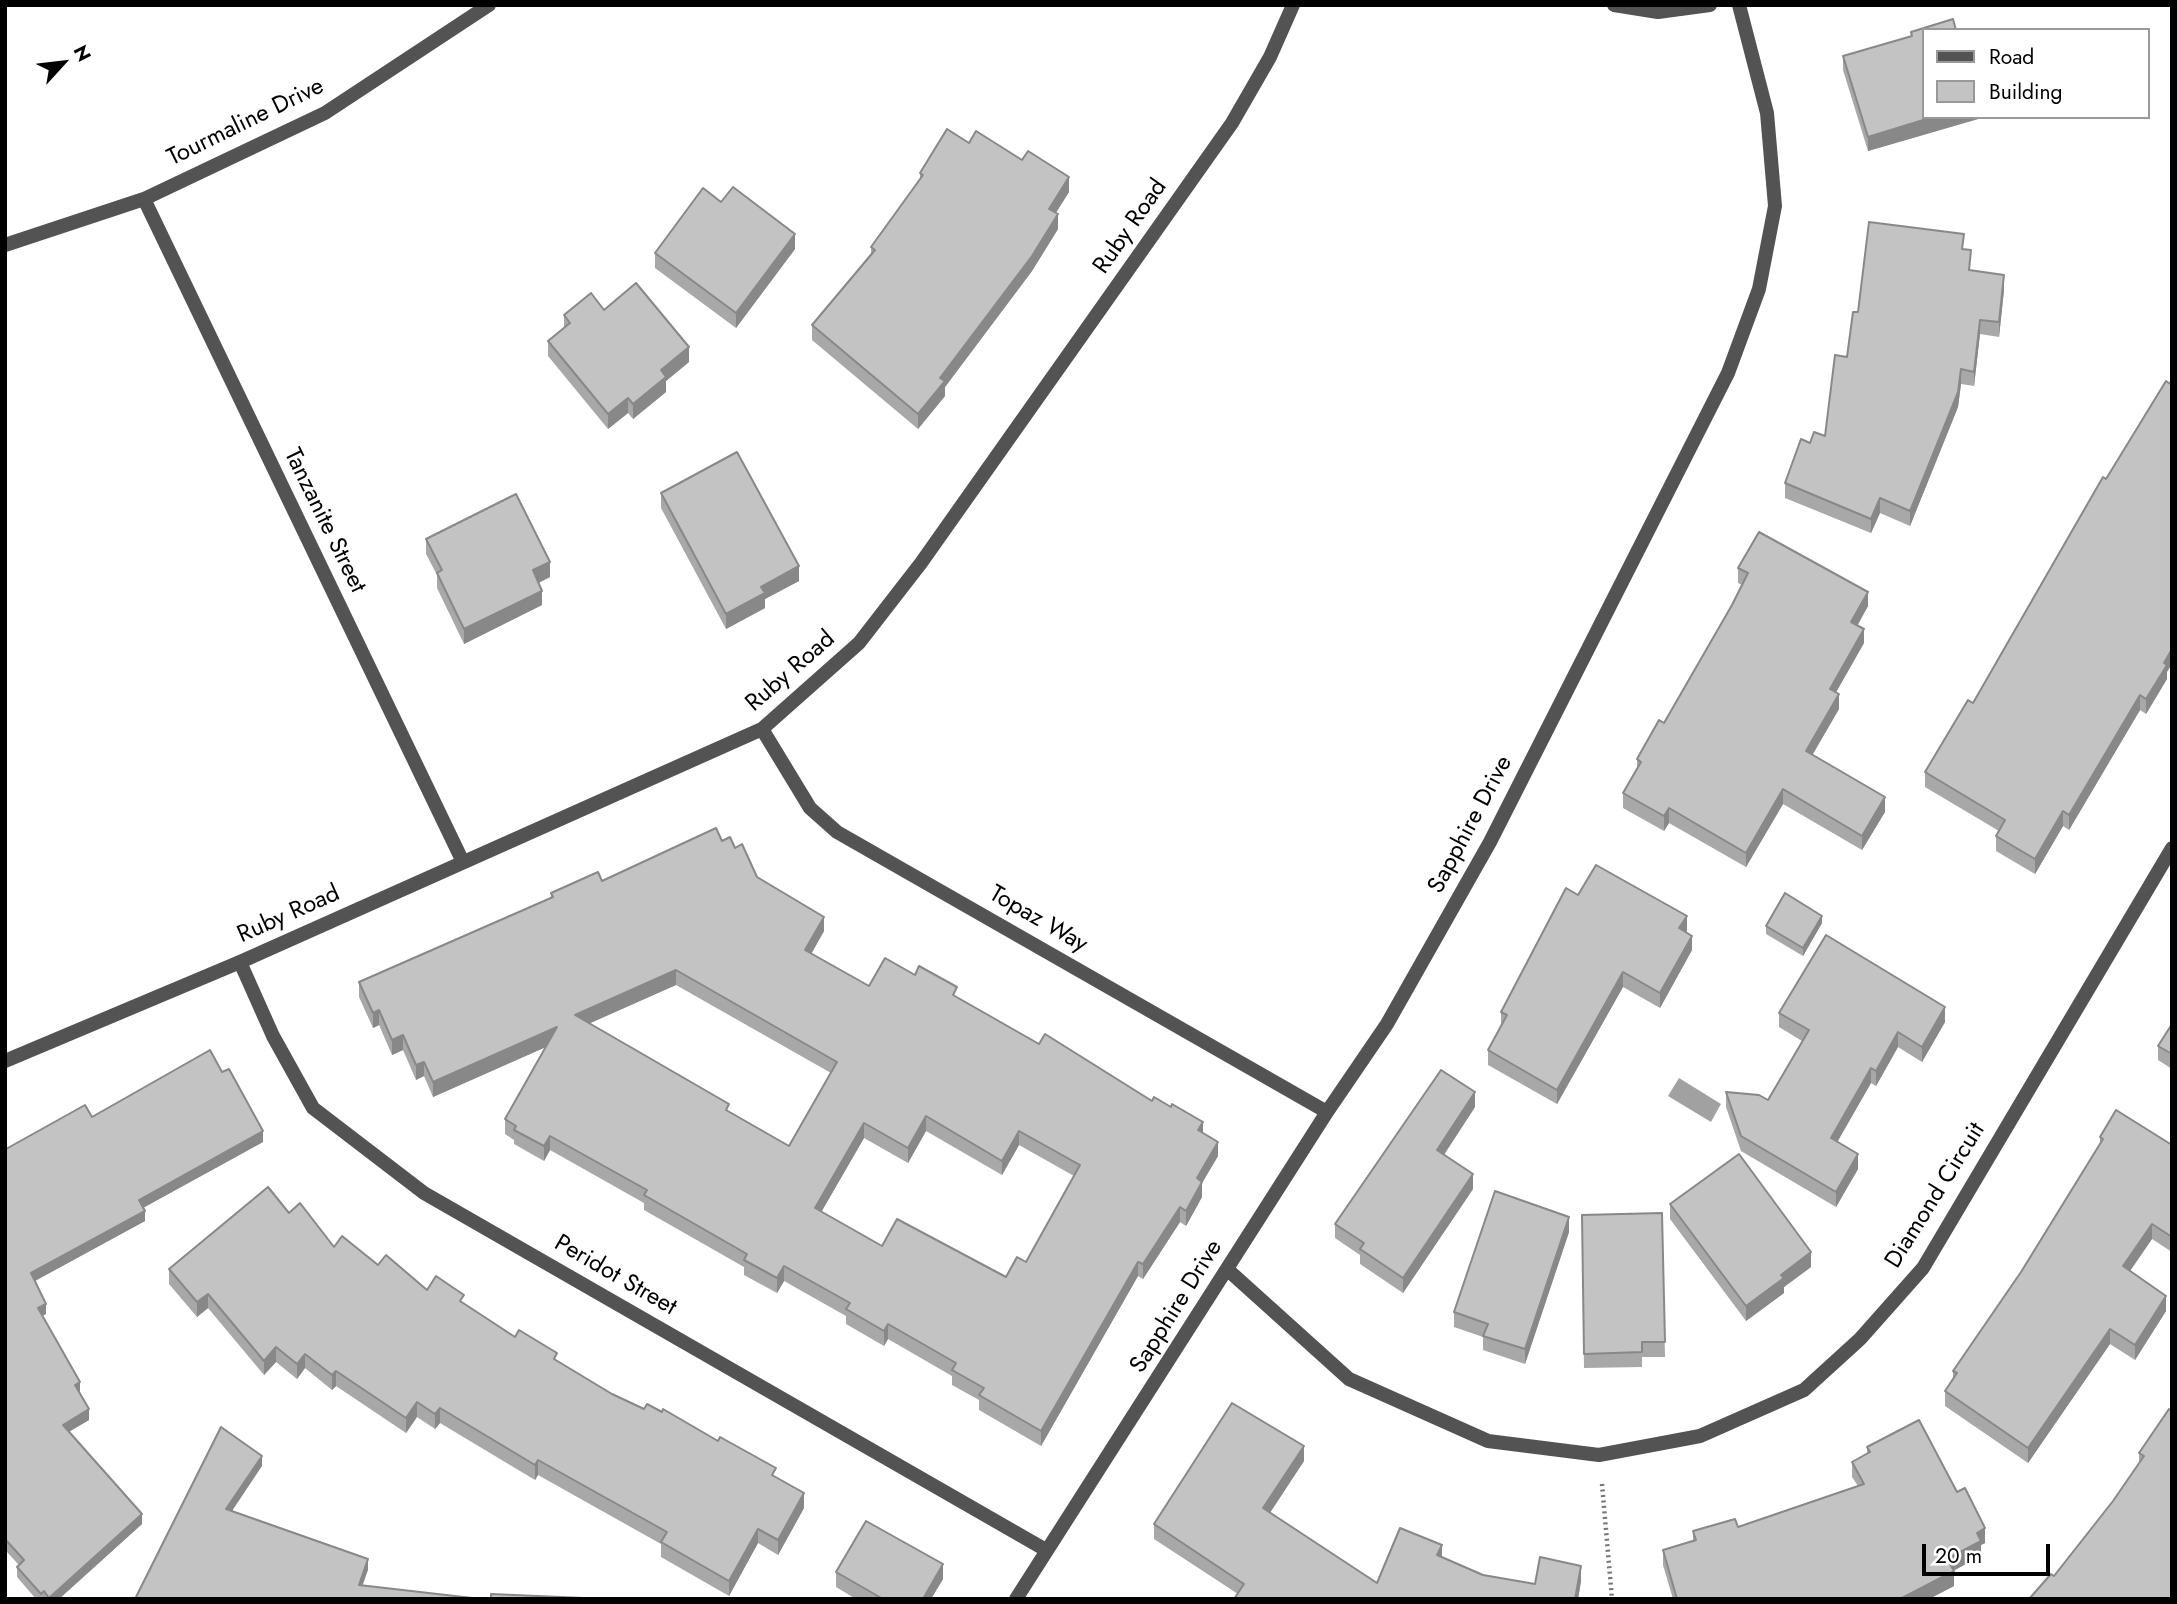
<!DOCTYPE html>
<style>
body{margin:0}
#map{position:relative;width:2177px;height:1604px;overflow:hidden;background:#fff;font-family:Jost,sans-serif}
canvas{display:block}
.frame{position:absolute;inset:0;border:7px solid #000;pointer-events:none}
.legend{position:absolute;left:1922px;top:28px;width:228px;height:91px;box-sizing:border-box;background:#fff;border:2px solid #999;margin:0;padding:9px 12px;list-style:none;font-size:21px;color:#000}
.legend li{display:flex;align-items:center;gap:14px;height:35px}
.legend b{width:35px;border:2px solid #999}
.north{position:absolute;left:28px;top:28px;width:70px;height:70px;-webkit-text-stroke:5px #fff;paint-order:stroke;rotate:63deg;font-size:19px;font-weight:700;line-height:28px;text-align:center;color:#000}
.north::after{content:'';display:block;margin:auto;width:24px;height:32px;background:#000;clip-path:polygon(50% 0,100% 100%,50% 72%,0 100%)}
.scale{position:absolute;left:1922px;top:1544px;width:128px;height:32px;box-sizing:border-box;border:4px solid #000;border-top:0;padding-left:9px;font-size:21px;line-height:24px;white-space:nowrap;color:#000;-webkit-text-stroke:5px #fff;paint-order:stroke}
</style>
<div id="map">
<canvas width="2177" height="1604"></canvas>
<div class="frame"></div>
<ul class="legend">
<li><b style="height:9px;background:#535353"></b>Road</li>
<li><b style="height:19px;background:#c3c3c3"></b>Building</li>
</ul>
<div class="north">N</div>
<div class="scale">20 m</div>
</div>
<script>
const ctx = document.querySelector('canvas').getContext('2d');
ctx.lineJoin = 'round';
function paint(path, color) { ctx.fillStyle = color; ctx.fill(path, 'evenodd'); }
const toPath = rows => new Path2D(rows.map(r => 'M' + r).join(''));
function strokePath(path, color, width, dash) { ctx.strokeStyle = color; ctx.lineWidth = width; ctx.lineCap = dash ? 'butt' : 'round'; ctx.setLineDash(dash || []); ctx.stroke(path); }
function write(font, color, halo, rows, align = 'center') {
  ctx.font = font + ' Jost,sans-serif'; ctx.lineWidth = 5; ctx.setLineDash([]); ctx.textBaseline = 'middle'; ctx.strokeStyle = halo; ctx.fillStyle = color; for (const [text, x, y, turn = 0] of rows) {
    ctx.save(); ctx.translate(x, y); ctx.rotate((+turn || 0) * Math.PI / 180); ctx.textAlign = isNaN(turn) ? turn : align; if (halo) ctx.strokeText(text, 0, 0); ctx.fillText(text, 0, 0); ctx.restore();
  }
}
paint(toPath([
 [1679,1078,1721,1104,1711,1122,1668,1096]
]), '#a1a1a1');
strokePath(toPath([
 [1602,1484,1612,1599]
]), '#757575', 4.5, [2, 3.5]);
strokePath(toPath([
 [1614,5,1658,12,1710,5],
 [144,199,463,862],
 [5,245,144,199,325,113,489,5],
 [762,729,810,808,837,832,1327,1112],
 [240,962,273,1036,313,1108,424,1193,1046,1550],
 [5,1061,240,962,762,729,859,643,921,563,1232,123,1270,57,1293,5],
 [1228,1270,1349,1379,1488,1441,1599,1455,1700,1436,1804,1390,1860,1339,1923,1268,2172,848],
 [1016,1599,1327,1112,1387,1024,1490,842,1728,373,1759,289,1775,206,1767,113,1739,5]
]), '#535353', 14);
paint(toPath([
 [1911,32,1978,119,1868,151,1843,70,1843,56,1911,36],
 [969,143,1069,192,1056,213,1058,229,1032,271,945,387,945,396,918,429,812,340,812,325,871,254,871,247,920,179,920,173],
 [721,202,795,249,736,328,655,268,655,253],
 [1964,249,1970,270,2004,290,1999,337,1980,334,1974,386,1961,384,1958,407,1910,526,1880,513,1871,533,1785,498,1785,483,1810,443,1825,436,1858,312],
 [604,310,689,362,666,381,666,392,633,419,628,413,608,429,548,356,548,341,564,328,564,315],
 [661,493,799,581,765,599,765,608,726,629,661,508],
 [426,539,550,577,539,583,542,605,464,644,437,588,437,575,426,554],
 [1738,568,1868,606,1858,625,1864,643,1836,692,1839,709,1812,755,1885,812,1862,850,1783,804,1746,867,1669,823,1664,831,1623,808,1623,793,1637,770,1637,759,1664,723,1732,605,1742,585,1738,583],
 [2167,672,2167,679,2146,714,2140,710,2069,830,2063,826,2035,874,1996,851,1996,836,1999,831,1925,787,1925,772,1973,703],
 [722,841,735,848,757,877,824,931,811,954,869,986,957,997,1039,1044,1203,1133,1218,1156,1202,1183,1202,1197,1186,1226,1180,1222,1143,1279,1138,1276,1041,1446,979,1410,979,1400,952,1385,952,1376,888,1339,884,1346,846,1324,846,1316,784,1281,777,1293,744,1275,744,1267,644,1210,644,1203,550,1150,544,1161,514,1144,514,1140,505,1134,505,1119,546,1047,433,1097,424,1076,416,1080,403,1050,392,1055,379,1025,373,1028,359,997,359,982,551,898,551,893,602,881],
 [676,985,831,1073,789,1146,729,1112,589,1023],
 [926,1131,1002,1175,1019,1145,1074,1176,1026,1262,1006,1277,882,1246,821,1212,864,1138,908,1163],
 [1578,895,1687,931,1686,932,1692,950,1660,1008,1623,987,1557,1104,1488,1065,1488,1050,1501,1027,1501,1012],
 [1822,923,1803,956,1766,934,1766,926],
 [2172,1009,2172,1069,2158,1060,2158,1046,2171,1024],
 [1779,1013,1945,1022,1922,1062,1898,1047,1876,1086,1871,1083,1837,1142,1858,1169,1836,1207,1741,1151,1726,1107,1726,1092,1768,1100,1802,1041,1779,1027],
 [222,1072,263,1142,143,1208,145,1221,35,1281,46,1314,42,1316,79,1393,89,1420,69,1432,142,1524,59,1599,36,1599,17,1577,17,1567,19,1565,5,1550,5,1147,6,1149],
 [1475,1107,1444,1155,1473,1189,1403,1293,1360,1264,1360,1255,1335,1238,1335,1224],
 [2100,1137,2172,1145,2172,1252,2152,1239,2130,1271,2166,1311,2135,1360,2110,1344,2028,1463,1945,1406,1945,1391,1953,1379,1953,1371,2021,1272,2100,1145],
 [1670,1204,1811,1267,1784,1287,1784,1293,1746,1321,1670,1219],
 [289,1213,334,1247,378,1265,427,1290,464,1304,515,1337,612,1394,776,1477,804,1508,778,1555,758,1543,729,1596,661,1557,661,1544,538,1475,535,1480,440,1423,435,1429,417,1417,406,1433,336,1386,332,1390,305,1368,297,1379,276,1362,264,1375,208,1308,197,1317,169,1284,169,1269],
 [1662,1213,1665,1357,1642,1357,1642,1367,1584,1368,1582,1215],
 [1569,1232,1525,1364,1483,1350,1483,1337,1454,1327,1454,1312],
 [2172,1411,2172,1599,2054,1576,2113,1501,2139,1463,2139,1453],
 [1867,1447,1957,1492,1985,1543,1981,1545,1981,1556,1953,1571,1954,1586,1929,1599,1673,1599,1663,1565,1663,1550,1693,1541,1693,1531,1738,1527,1858,1486,1852,1477,1852,1462,1867,1453],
 [1304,1461,1270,1513,1377,1583,1442,1557,1483,1575,1535,1584,1581,1581,1578,1599,1238,1594,1154,1539,1154,1524],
 [836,1572,943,1579,931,1599,856,1599,836,1587]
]), '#a8a8a8');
paint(toPath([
 [1933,117,1978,117,1978,119,1868,151,1868,137],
 [1069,177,1069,192,1049,223,1049,209],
 [1058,214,1058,229,1032,271,945,387,945,396,918,429,918,414,940,378],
 [795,234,795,249,736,328,736,313],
 [2004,275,2004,290,1999,337,1999,322],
 [1980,320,1980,334,1974,386,1974,372],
 [689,347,689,362,666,381,666,392,633,419,633,404,661,370],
 [1961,369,1961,384,1958,407,1910,526,1910,511],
 [628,398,628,413,608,429,608,414],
 [1880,498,1880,513,1871,533,1871,519],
 [550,562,550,577,533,585,533,570],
 [799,566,799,581,765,599,765,608,726,629,726,614,761,587],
 [542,591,542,605,464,644,464,629],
 [1868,592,1868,606,1851,636,1851,622],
 [1864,629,1864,643,1830,703,1830,689],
 [2172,649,2172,664,2167,672,2167,679,2146,714,2146,699,2164,663],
 [1839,694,1839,709,1806,766,1806,751],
 [2140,695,2140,710,2069,830,2069,815],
 [1783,789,1783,804,1746,867,1746,853],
 [1885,797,1885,812,1862,850,1862,836],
 [1669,808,1669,823,1664,831,1664,816],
 [2063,811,2063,826,2035,874,2035,859],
 [1687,916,1687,931,1679,943,1679,928],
 [1822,916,1822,923,1803,956,1803,948],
 [824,917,824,931,805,965,805,950],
 [1692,936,1692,950,1660,1008,1660,993],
 [676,970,676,985,575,1030,575,1015],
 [1623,972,1623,987,1557,1104,1557,1090],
 [1945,1007,1945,1022,1922,1062,1922,1047],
 [379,1010,379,1025,373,1028,373,1013],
 [557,1027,557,1042,433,1097,433,1082],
 [1898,1032,1898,1047,1876,1086,1876,1071],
 [403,1035,403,1050,392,1055,392,1040],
 [424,1062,424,1076,416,1080,416,1065],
 [1871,1068,1871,1083,1831,1153,1831,1138],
 [1475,1092,1475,1107,1437,1165,1437,1150],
 [926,1116,926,1131,908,1163,908,1148],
 [1203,1122,1203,1136,1198,1130],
 [864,1123,864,1138,815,1223,815,1208],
 [263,1131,263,1142,139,1210,139,1200],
 [1019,1131,1019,1145,1002,1175,1002,1161],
 [550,1136,550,1150,544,1161,544,1146],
 [1218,1142,1218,1156,1202,1183,1202,1197,1186,1226,1186,1211,1197,1178],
 [1858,1154,1858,1169,1836,1207,1836,1192],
 [1473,1174,1473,1189,1403,1293,1403,1278],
 [1180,1207,1180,1222,1143,1279,1143,1264],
 [145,1211,145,1221,31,1283,31,1273],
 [1569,1217,1569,1232,1525,1364,1525,1349],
 [2152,1224,2152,1239,2123,1281,2123,1266],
 [1811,1252,1811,1267,1784,1287,1784,1293,1746,1321,1746,1306,1781,1275],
 [1138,1262,1138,1276,1041,1446,1041,1431],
 [784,1266,784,1281,777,1293,777,1278],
 [208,1294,208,1308,197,1317,197,1302],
 [2166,1296,2166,1311,2135,1360,2135,1345],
 [46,1304,46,1314,38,1318,38,1308],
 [888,1324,888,1339,884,1346,884,1331],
 [2110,1329,2110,1344,2028,1463,2028,1448],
 [276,1347,276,1362,264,1375,264,1361],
 [305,1354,305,1368,297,1379,297,1364],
 [336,1371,336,1386,332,1390,332,1375],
 [80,1382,80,1393,75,1385],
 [417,1402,417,1417,406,1433,406,1418],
 [440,1408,440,1423,435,1429,435,1414],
 [89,1409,89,1420,63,1435,63,1425],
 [1304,1446,1304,1461,1263,1523,1263,1508],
 [262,1456,262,1466,226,1520,226,1509],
 [538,1460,538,1475,535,1480,535,1465],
 [804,1493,804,1508,778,1555,778,1540],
 [142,1514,142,1524,59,1599,49,1599],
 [1985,1528,1985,1543,1981,1545,1981,1556,1947,1574,1947,1559,1977,1533],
 [758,1529,758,1543,729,1596,729,1581],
 [1442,1545,1442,1560,1437,1555],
 [368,1559,368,1570,359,1595,359,1585],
 [943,1564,943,1579,931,1599,923,1599],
 [1581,1566,1581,1581,1578,1599,1575,1599],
 [1954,1571,1954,1586,1929,1599,1900,1599]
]), '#888');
const building = toPath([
 [1953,19,1956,30,1923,30,1923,117,1933,117,1868,137,1843,56,1912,36,1911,32,1953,19],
 [947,129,969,143,976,131,1022,160,1028,151,1069,177,1049,209,1058,214,1032,256,940,378,945,381,918,414,812,325,875,250,871,247,923,175,920,173,947,129],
 [733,187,795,234,736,313,655,253,703,188,721,202,733,187],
 [1869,222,1964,234,1962,249,1971,250,1969,270,2004,275,1999,322,1980,320,1974,372,1961,369,1958,392,1910,511,1880,498,1871,519,1785,483,1801,439,1810,443,1814,432,1825,436,1835,355,1847,357,1853,312,1858,312,1869,222],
 [636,283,689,347,661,370,666,377,633,404,628,398,608,414,548,341,570,323,564,315,591,293,604,310,636,283],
 [2166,381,2172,385,2172,649,2164,663,2167,665,2146,699,2140,695,2069,815,2063,811,2035,859,1996,836,2005,820,1925,772,1968,700,1973,703,2103,477,2106,479,2166,381],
 [737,452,799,566,761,587,765,593,726,614,661,493,737,452],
 [516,494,550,562,533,570,542,591,464,629,437,573,442,570,426,539,516,494],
 [1759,532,1868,592,1851,622,1864,629,1830,689,1839,694,1806,751,1885,797,1862,836,1783,789,1746,853,1669,808,1664,816,1623,793,1641,762,1637,759,1659,720,1664,723,1732,605,1748,573,1738,568,1759,532],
 [716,828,722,841,730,837,735,848,742,844,757,877,824,917,805,950,869,986,885,958,915,975,919,966,957,987,953,995,1039,1044,1045,1034,1152,1101,1154,1097,1171,1107,1172,1104,1203,1122,1198,1130,1218,1142,1197,1178,1202,1182,1186,1211,1180,1207,1143,1264,1138,1262,1041,1431,979,1395,984,1388,952,1370,956,1363,888,1324,884,1331,846,1309,850,1303,784,1266,777,1278,744,1260,747,1254,644,1195,647,1190,550,1136,544,1146,514,1130,516,1126,505,1119,557,1027,433,1082,424,1062,416,1065,403,1035,392,1040,379,1010,373,1013,359,982,553,897,551,893,598,872,602,881,716,828],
 [676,970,837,1062,789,1146,726,1110,729,1104,575,1015,676,970],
 [926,1116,1002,1161,1019,1131,1080,1165,1026,1262,1017,1257,1006,1277,897,1219,882,1246,815,1208,864,1123,908,1148,926,1116],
 [1596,865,1687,916,1679,928,1692,936,1660,993,1623,972,1557,1090,1488,1050,1507,1015,1501,1012,1566,888,1578,895,1596,865],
 [1785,893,1822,916,1803,948,1766,926,1785,893],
 [1826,935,1945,1007,1922,1047,1898,1032,1876,1071,1871,1068,1831,1138,1858,1154,1836,1192,1741,1136,1726,1092,1759,1095,1768,1100,1809,1030,1779,1013,1826,935],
 [2172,1024,2172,1054,2158,1046,2172,1024],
 [210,1050,222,1072,229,1069,263,1131,139,1200,145,1211,31,1273,46,1304,38,1308,80,1382,75,1385,89,1409,63,1425,142,1514,49,1598,44,1591,41,1594,17,1567,24,1560,5,1539,5,1147,6,1149,85,1105,92,1117,210,1050],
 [1441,1070,1475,1092,1437,1150,1473,1174,1403,1278,1360,1249,1364,1243,1335,1224,1441,1070],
 [2116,1110,2172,1145,2172,1237,2152,1224,2123,1266,2166,1296,2135,1345,2110,1329,2028,1448,1945,1391,1957,1373,1953,1371,2021,1272,2103,1139,2100,1137,2116,1110],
 [1739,1154,1811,1252,1781,1275,1784,1278,1746,1306,1670,1204,1739,1154],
 [268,1187,289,1213,300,1203,334,1247,342,1236,378,1265,386,1255,427,1290,436,1276,464,1295,460,1301,515,1337,519,1330,557,1353,554,1359,612,1394,644,1409,647,1404,662,1412,663,1409,718,1441,720,1437,776,1468,772,1475,804,1493,778,1540,758,1529,729,1581,661,1542,667,1532,538,1460,535,1465,440,1408,435,1414,417,1402,406,1418,336,1371,332,1375,305,1354,297,1364,276,1347,264,1361,208,1294,197,1302,169,1269,268,1187],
 [1495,1191,1569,1217,1525,1349,1483,1336,1488,1324,1454,1312,1495,1191],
 [1662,1213,1665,1342,1642,1342,1642,1352,1584,1354,1582,1215,1662,1213],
 [1232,1403,1304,1446,1263,1508,1377,1583,1400,1528,1442,1545,1437,1555,1483,1575,1535,1584,1540,1557,1581,1566,1575,1599,1234,1599,1244,1584,1154,1524,1232,1403],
 [2169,1409,2172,1411,2172,1598,2029,1599,2051,1574,2054,1576,2113,1501,2144,1456,2139,1453,2169,1409],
 [1919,1420,1957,1492,1965,1488,1985,1528,1977,1533,1981,1541,1947,1559,1954,1571,1900,1599,1677,1599,1663,1550,1696,1540,1693,1531,1735,1519,1738,1527,1864,1484,1852,1462,1870,1452,1867,1447,1919,1420],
 [221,1427,262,1456,226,1509,368,1559,359,1585,481,1599,135,1599,221,1427],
 [866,1521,943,1564,923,1599,883,1599,836,1572,866,1521],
 [491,1594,607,1599,491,1599,491,1594]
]);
paint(building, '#c3c3c3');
strokePath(building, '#888', 2);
write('24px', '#000', '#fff', [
 ["Tourmaline Drive",246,123,-26],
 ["Ruby Road",1131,227,-55],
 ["Tanzanite Street",324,521,64],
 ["Ruby Road",791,672,-41],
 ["Sapphire Drive",1471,825,-62],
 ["Ruby Road",289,915,-24],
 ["Topaz Way",1038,920,30],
 ["Diamond Circuit",1936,1196,-58],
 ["Peridot Street",615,1276,30],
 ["Sapphire Drive",1177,1307,-58]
]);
</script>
